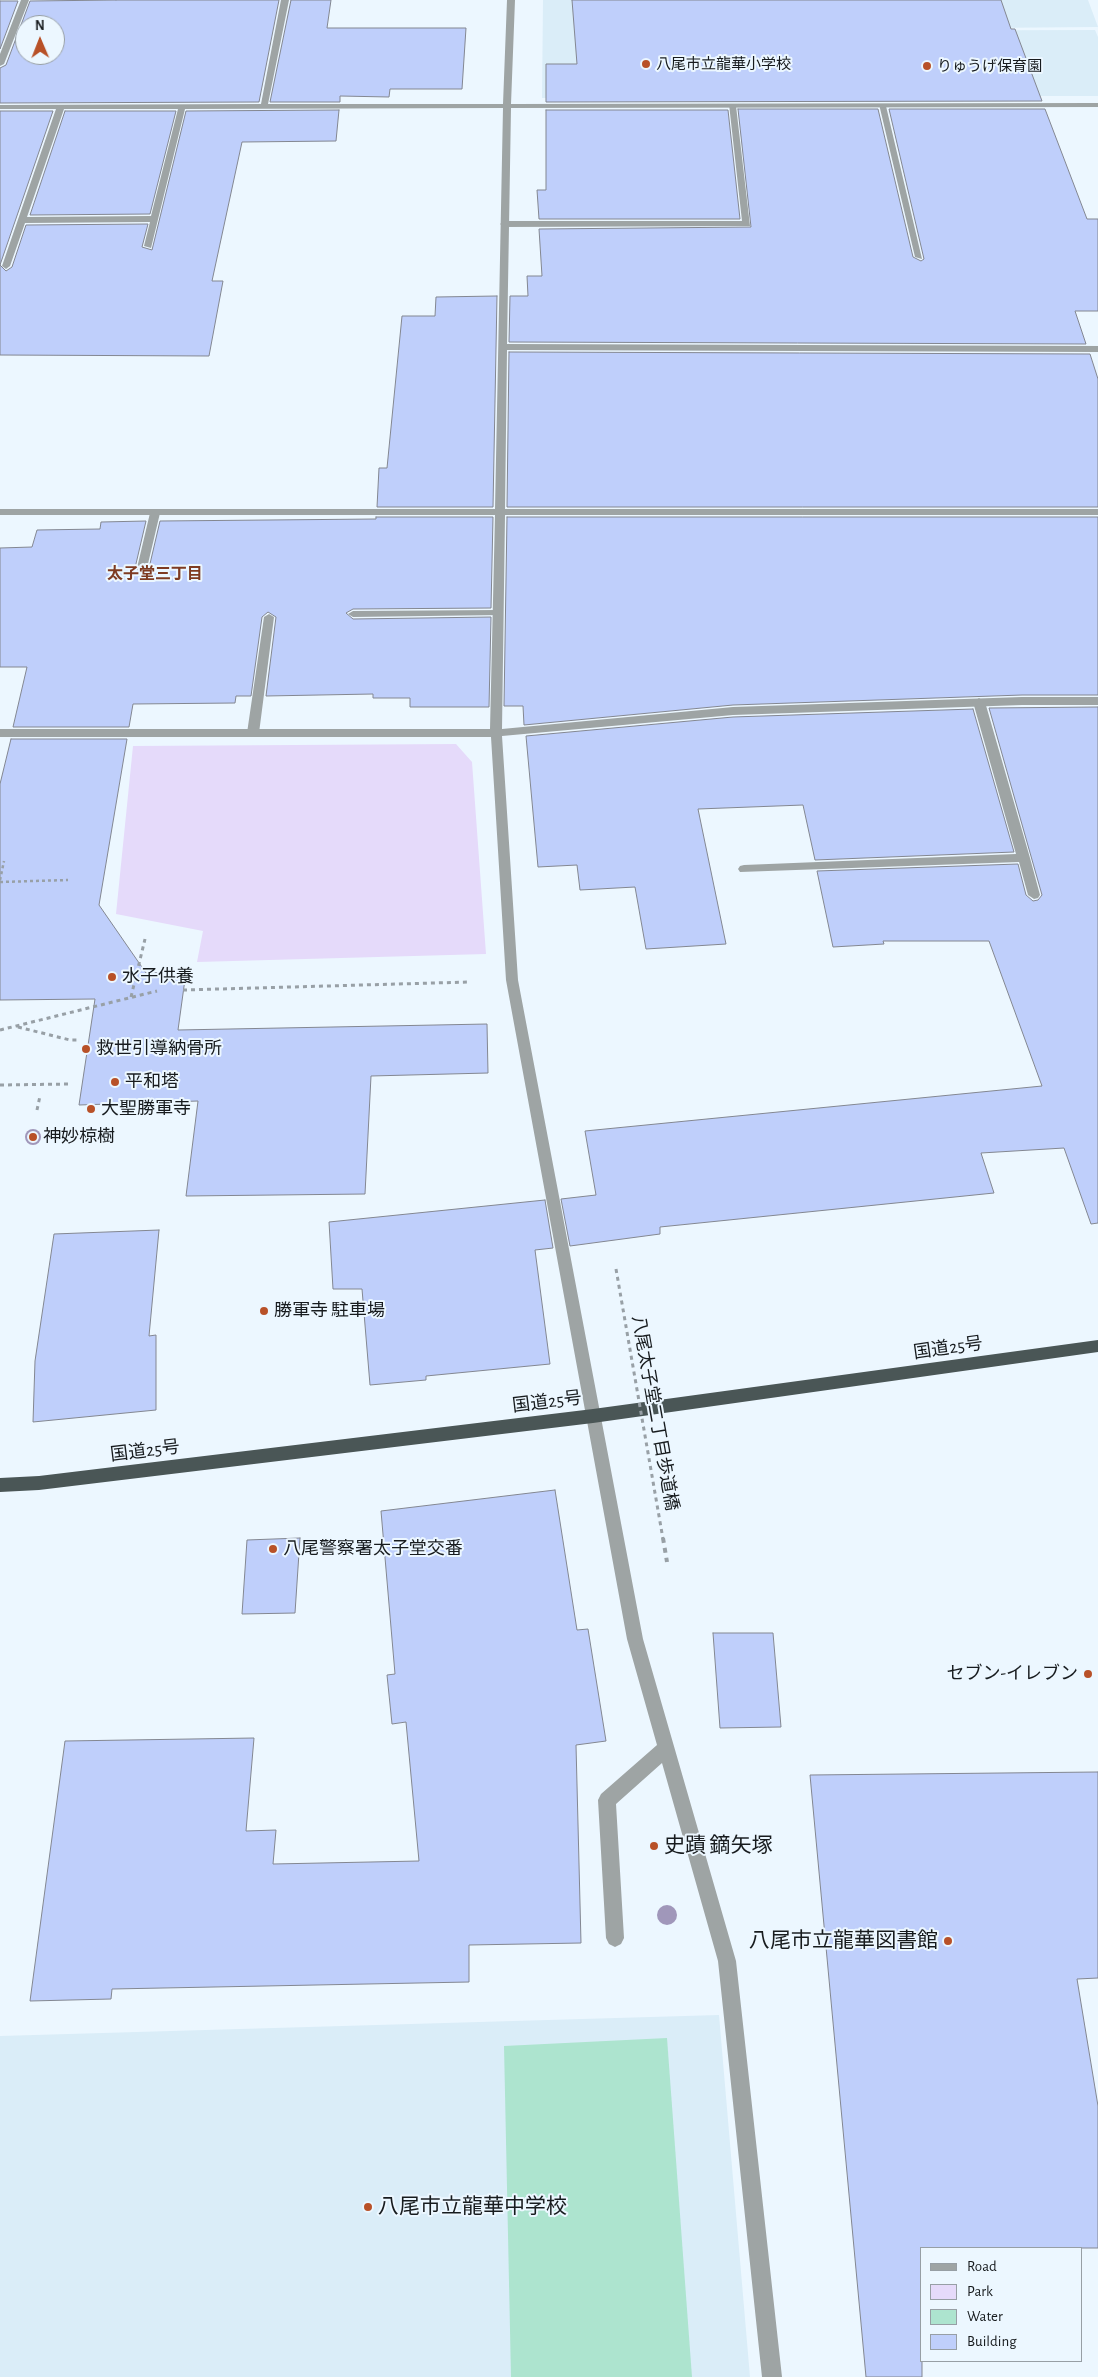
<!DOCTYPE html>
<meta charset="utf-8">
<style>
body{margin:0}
#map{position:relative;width:1098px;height:2377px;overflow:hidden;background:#ecf7ff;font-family:"Alegreya Sans",sans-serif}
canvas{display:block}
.legend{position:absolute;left:920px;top:2247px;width:162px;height:115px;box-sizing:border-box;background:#ecf7ff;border:1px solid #979fa5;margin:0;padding:6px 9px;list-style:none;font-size:15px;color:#171b1e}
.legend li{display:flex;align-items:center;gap:10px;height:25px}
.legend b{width:25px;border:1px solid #979fa5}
.north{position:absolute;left:15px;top:15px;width:50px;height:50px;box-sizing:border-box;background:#ecf7ff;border:1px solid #979fa5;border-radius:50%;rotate:359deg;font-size:14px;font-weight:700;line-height:20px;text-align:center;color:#171b1e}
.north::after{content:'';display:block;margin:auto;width:18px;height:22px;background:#b85128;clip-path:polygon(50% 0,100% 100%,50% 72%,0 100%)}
</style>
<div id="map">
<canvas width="1098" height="2377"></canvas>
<ul class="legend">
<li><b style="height:6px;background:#9ea4a4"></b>Road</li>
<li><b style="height:14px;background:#e5dafa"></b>Park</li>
<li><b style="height:14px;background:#ade4cf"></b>Water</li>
<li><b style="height:14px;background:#bfcffb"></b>Building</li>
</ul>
<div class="north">N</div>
</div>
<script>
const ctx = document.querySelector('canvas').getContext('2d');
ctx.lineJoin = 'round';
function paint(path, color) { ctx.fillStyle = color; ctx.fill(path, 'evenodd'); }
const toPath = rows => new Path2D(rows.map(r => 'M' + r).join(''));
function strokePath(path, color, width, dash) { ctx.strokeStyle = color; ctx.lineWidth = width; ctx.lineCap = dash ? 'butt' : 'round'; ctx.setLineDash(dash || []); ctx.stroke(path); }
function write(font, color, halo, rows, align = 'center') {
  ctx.font = font + ' "Alegreya Sans","Noto Sans JP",sans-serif'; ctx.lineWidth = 4; ctx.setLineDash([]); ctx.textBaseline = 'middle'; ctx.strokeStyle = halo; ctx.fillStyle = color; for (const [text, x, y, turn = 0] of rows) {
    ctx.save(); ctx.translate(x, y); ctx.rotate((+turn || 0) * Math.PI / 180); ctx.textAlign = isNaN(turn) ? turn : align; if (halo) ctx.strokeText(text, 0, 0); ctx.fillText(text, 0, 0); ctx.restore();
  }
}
paint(toPath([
 [543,0,1088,0,1098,27,745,30,755,98,542,98],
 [1095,30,1098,37,1098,96,761,96,749,31],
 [719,2015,750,2377,0,2377,0,2036]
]), '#daedf8');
paint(toPath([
 [456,744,472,762,486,954,197,962,203,931,116,914,133,746]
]), '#e5dafa');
paint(toPath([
 [667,2038,692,2377,511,2377,504,2046]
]), '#ade4cf');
const building = toPath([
 [116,0,279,0,259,102,0,103,0,68,6,65,30,1,116,0],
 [25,25,55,25,55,55,25,55,25,25],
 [291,0,331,0,327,28,466,28,462,89,390,89,389,97,340,96,340,102,270,102,291,0],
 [572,0,1001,0,1011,29,1015,29,1042,101,546,102,546,64,577,64,572,0],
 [0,1,18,1,0,49,0,1],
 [738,109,878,109,913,257,921,261,924,259,889,109,1045,109,1087,219,1098,219,1098,311,1075,311,1086,344,509,342,510,296,528,296,527,276,542,276,539,229,751,227,738,109],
 [339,110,336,141,242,142,212,281,223,281,209,356,0,355,0,111,53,111,0,265,6,271,12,267,26,225,148,224,142,247,152,250,186,111,339,110],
 [546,110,728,110,740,219,539,219,537,190,546,190,546,110],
 [65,111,176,111,150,214,30,215,65,111],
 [497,296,493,507,377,507,379,468,387,468,402,316,435,316,436,297,497,296],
 [509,352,1090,354,1098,379,1098,507,507,507,509,352],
 [376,517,493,517,491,608,353,609,346,613,353,619,491,617,489,707,410,707,410,698,373,698,373,694,266,696,276,617,268,612,262,617,251,696,236,696,235,703,133,704,129,727,13,727,27,667,0,667,0,548,32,547,37,530,100,529,101,522,146,521,135,568,143,573,149,568,160,521,376,519,376,517],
 [507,517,1098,517,1098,695,1022,695,733,705,524,725,523,706,504,706,507,517],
 [1098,707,1098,1223,1091,1224,1064,1148,981,1153,994,1193,660,1227,660,1234,570,1246,561,1199,596,1195,585,1131,1042,1086,989,941,883,941,884,944,833,947,817,871,1018,864,1026,895,1033,901,1038,900,1042,895,989,708,1098,707],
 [973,709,1014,852,815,860,803,805,698,809,726,944,646,949,635,887,580,890,577,865,538,867,526,736,733,717,973,709],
 [11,739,127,739,99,905,146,973,186,972,178,1030,487,1024,488,1073,371,1076,365,1194,186,1196,198,1101,79,1105,95,999,0,1000,0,784,11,739],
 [545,1200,553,1248,535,1250,550,1364,426,1376,426,1380,370,1385,362,1289,333,1289,329,1222,545,1200],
 [159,1230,149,1336,156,1335,156,1410,33,1422,35,1361,54,1234,159,1230],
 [555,1490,577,1630,588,1629,606,1741,576,1745,581,1943,469,1945,469,1982,112,1989,111,1999,30,2001,65,1741,254,1738,246,1831,276,1830,273,1864,419,1861,406,1722,392,1724,387,1675,395,1674,381,1511,555,1490],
 [300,1538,295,1613,242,1614,247,1540,300,1538],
 [713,1633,773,1633,781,1727,720,1728,713,1633],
 [1098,1772,1098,1978,1077,1979,1098,2106,1098,2248,922,2248,922,2377,866,2377,810,1775,1098,1772]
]);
paint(building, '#bfcffb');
strokePath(building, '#838791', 1);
strokePath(toPath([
 [0,880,4,861],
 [0,882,68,880]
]), '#98a0a6', 2.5, [3, 3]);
strokePath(toPath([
 [183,990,470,982],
 [131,997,145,939],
 [18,1027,70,1040,80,1040],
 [0,1030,157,991],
 [0,1085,69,1084],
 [37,1110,40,1096]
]), '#98a0a6', 3, [4, 4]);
paint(toPath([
 [729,104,736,106,750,226,504,227,500,224,504,221,742,221,729,104],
 [879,104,886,106,922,259,915,257,879,104],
 [155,510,160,513,147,568,142,571,137,568,150,513,155,510],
 [498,610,502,611,502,615,353,617,348,614,353,611,498,610],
 [269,614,274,617,259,733,253,737,247,733,264,617,269,614],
 [979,698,985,702,1030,858,1040,895,1038,898,1034,899,1028,895,1019,862,740,872,738,869,740,866,744,865,1016,854,973,702,979,698]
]), '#9ea4a4');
paint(toPath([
 [21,0,29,0,4,64,0,66,0,54,21,0],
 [281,0,289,0,268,104,503,104,507,0,515,0,511,104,1098,103,1098,107,511,108,507,344,1098,346,1098,352,507,350,505,509,1098,509,1098,515,505,515,502,729,733,707,1022,697,1098,697,1098,705,1022,705,733,715,502,736,518,980,643,1639,736,1961,782,2377,762,2377,718,1961,662,1763,616,1804,624,1938,621,1944,615,1947,609,1944,606,1938,598,1800,601,1794,657,1745,627,1639,506,980,491,737,0,737,0,729,490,729,495,515,0,515,0,509,495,509,503,108,185,109,151,248,144,246,150,222,25,223,10,266,6,269,2,266,56,109,0,109,0,105,261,104,281,0],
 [64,109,178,109,151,216,27,217,64,109]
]), '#9ea4a4');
paint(toPath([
 [1098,1340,1098,1352,593,1423,39,1490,0,1492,0,1478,39,1476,593,1409,1098,1340]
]), '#4a5656');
strokePath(toPath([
 [616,1269,663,1539]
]), '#98a0a6', 3, [4, 4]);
strokePath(toPath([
 [663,1538,667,1562]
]), '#98a0a6', 4, [5, 5]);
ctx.fillStyle = '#a097ba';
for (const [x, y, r] of [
 [33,1137,8],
 [667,1915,10]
]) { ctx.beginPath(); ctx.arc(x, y, r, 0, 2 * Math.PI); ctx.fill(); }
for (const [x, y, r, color] of [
 [646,64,5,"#b85128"],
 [927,66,5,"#b85128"],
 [112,977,5,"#b85128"],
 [86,1049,5,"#b85128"],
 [115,1082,5,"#b85128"],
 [91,1109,5,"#b85128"],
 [33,1137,5,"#b85128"],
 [264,1311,5,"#b85128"],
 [273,1549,5,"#b85128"],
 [1088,1674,5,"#b85128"],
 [654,1846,5,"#b85128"],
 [948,1941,5,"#b85128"],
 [368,2207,5,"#b85128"]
]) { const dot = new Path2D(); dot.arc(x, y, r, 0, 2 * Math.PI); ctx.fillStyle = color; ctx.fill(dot); strokePath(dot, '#ecf7ff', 2); }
write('15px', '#171b1e', '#ecf7ff', [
 ["八尾市立龍華小学校",656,64],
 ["りゅうげ保育園",937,66]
], 'left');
write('bold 16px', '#7e3b22', '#ecf7ff', [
 ["太子堂三丁目",155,574]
]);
write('18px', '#171b1e', '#ecf7ff', [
 ["水子供養",122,977],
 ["救世引導納骨所",96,1049],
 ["平和塔",125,1082],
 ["大聖勝軍寺",101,1109],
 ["神妙椋樹",43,1137],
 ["勝軍寺 駐車場",274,1311],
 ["八尾警察署太子堂交番",283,1549],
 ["セブン-イレブン",1078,1674,"right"]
], 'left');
write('18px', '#171b1e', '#ecf7ff', [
 ["国道25号",948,1348,-8],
 ["国道25号",547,1402,-7],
 ["八尾太子堂二丁目歩道橋",655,1413,80],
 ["国道25号",145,1451,-7]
]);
write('21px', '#171b1e', '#ecf7ff', [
 ["史蹟 鏑矢塚",664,1846],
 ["八尾市立龍華図書館",938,1941,"right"],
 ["八尾市立龍華中学校",378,2207]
], 'left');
</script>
